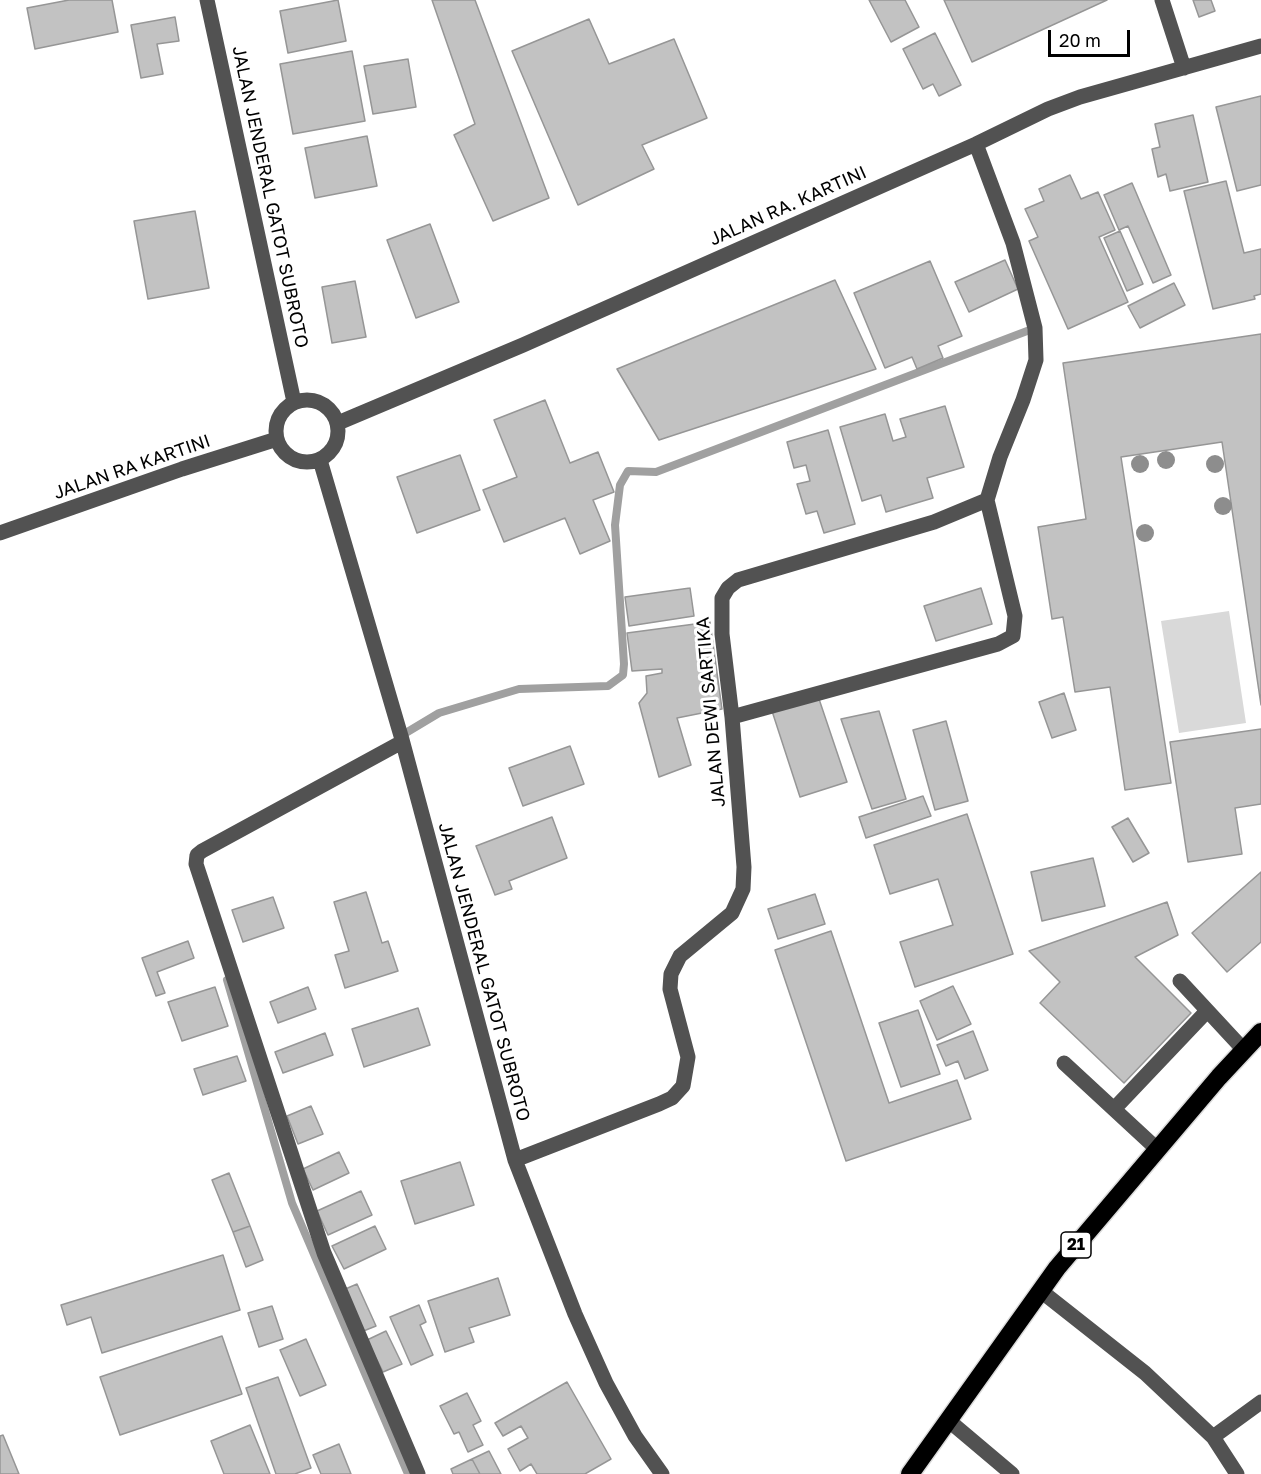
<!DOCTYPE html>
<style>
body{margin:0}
#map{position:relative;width:1261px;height:1474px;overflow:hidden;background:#fff;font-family:"Golos Text",sans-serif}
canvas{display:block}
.scale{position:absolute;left:1048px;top:30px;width:82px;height:27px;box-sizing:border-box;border:3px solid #000;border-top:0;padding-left:8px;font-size:18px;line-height:21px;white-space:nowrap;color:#000;-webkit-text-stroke:4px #fff;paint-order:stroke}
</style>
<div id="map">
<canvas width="1261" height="1474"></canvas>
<div class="scale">20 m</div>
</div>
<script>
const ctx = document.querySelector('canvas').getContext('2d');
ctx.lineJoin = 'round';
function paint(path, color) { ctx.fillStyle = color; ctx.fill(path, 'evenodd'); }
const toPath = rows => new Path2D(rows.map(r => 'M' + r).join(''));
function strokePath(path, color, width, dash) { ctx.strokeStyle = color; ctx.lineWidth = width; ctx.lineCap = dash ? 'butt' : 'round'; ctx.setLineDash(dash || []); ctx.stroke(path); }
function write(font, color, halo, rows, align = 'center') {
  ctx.font = font + ' "Golos Text",sans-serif'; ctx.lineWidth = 6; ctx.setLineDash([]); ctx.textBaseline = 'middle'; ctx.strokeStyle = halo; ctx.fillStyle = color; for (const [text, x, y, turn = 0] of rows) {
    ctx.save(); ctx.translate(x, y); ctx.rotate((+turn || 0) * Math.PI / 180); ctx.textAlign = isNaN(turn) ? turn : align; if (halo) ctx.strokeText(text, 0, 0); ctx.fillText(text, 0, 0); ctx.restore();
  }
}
paint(toPath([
 [1229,611,1246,723,1179,733,1161,621]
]), '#d9d9d9');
strokePath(toPath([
 [399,737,439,713,519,689,608,686,623,675,624,664,615,525,620,485,628,471,656,472,1035,328],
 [227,980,292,1203,408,1474]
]), '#a0a0a0', 8);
const building = toPath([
 [69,0,112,0,118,32,35,49,27,8,69,0],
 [338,0,346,41,288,53,280,11,338,0],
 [432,0,475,0,549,198,493,221,454,135,475,124,432,0],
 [869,0,905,0,919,27,891,42,869,0],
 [944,0,1107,0,972,62,944,0],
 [1193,0,1211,0,1215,11,1199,17,1193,0],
 [175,17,179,41,157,44,163,74,141,78,131,25,175,17],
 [589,19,609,64,674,39,707,118,642,145,654,169,578,205,512,51,589,19],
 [935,33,961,85,939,96,933,84,923,89,903,49,935,33],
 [352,51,365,121,293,134,280,64,352,51],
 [408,59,416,107,373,114,364,66,408,59],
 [1261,96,1261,185,1237,191,1216,107,1261,96],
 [1193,115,1208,182,1170,191,1166,174,1158,177,1152,149,1160,147,1155,124,1193,115],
 [367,136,377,186,315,198,305,148,367,136],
 [1070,175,1081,199,1098,192,1115,230,1099,237,1128,302,1068,329,1029,241,1038,237,1025,209,1044,201,1039,189,1070,175],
 [1226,181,1244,253,1261,249,1261,294,1254,296,1255,299,1213,309,1184,191,1226,181],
 [1132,183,1171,275,1153,283,1128,226,1119,230,1104,195,1132,183],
 [195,211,209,288,148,299,134,221,195,211],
 [430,224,459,302,416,318,387,240,430,224],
 [1120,231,1143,284,1127,291,1104,238,1120,231],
 [1005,260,1018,289,969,312,955,282,1005,260],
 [930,261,962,336,938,346,943,358,917,369,912,357,885,368,854,293,930,261],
 [835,280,876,369,659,440,617,369,835,280],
 [355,281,366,337,332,343,322,287,355,281],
 [1174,283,1185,305,1140,328,1128,306,1174,283],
 [1261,334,1261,705,1222,442,1121,457,1171,783,1125,790,1110,687,1075,692,1063,617,1052,619,1038,527,1086,519,1063,363,1261,334],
 [545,400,570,463,598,452,614,492,593,500,610,541,580,554,565,518,504,542,483,490,517,477,494,420,545,400],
 [945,406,964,467,927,478,933,498,886,512,881,495,862,501,840,427,885,414,893,441,906,437,900,419,945,406],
 [828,430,855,524,824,533,817,511,806,514,797,484,810,481,806,465,794,468,787,442,828,430],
 [460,455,480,510,417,533,397,477,460,455],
 [690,588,694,616,629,626,625,597,690,588],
 [981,588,992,624,936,641,924,606,981,588],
 [710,622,722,709,677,718,691,765,659,777,639,703,647,693,646,676,662,673,662,669,632,671,627,633,710,622],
 [1064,693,1076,730,1052,738,1039,702,1064,693],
 [818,696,847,782,800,797,772,711,818,696],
 [879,711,906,799,872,809,841,719,879,711],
 [946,721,968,801,935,810,913,730,946,721],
 [1261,729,1261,804,1235,808,1242,854,1188,862,1170,742,1261,729],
 [570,746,584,784,523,806,509,768,570,746],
 [923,796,931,816,866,838,859,817,923,796],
 [967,814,1013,954,915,987,900,942,953,925,938,879,890,894,874,845,967,814],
 [552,817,567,858,509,881,512,889,495,895,476,846,552,817],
 [1128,818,1149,853,1133,862,1112,827,1128,818],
 [1093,858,1105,906,1042,921,1031,872,1093,858],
 [1261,872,1261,942,1227,972,1192,933,1261,872],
 [366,892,382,943,388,941,398,971,345,988,335,955,349,951,334,902,366,892],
 [815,894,825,924,778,939,768,909,815,894],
 [273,897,284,928,243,942,232,910,273,897],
 [1167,902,1178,935,1135,957,1191,1013,1124,1083,1040,1003,1060,982,1029,951,1167,902],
 [831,931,889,1103,957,1080,971,1119,846,1161,775,950,831,931],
 [188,941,194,958,157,972,165,993,156,996,142,958,188,941],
 [953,986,971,1024,937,1040,920,1001,953,986],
 [215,987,228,1026,182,1041,168,1002,215,987],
 [308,987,316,1009,278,1023,270,1002,308,987],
 [418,1008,430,1045,364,1067,352,1029,418,1008],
 [918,1010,940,1074,901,1087,879,1023,918,1010],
 [973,1031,988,1070,965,1079,958,1061,946,1066,937,1045,973,1031],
 [325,1033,333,1055,283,1073,275,1052,325,1033],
 [237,1056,246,1081,203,1095,194,1069,237,1056],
 [311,1106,323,1134,298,1144,287,1116,311,1106],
 [339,1152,349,1173,313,1190,303,1169,339,1152],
 [460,1162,474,1205,415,1224,401,1181,460,1162],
 [229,1173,250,1226,233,1232,212,1180,229,1173],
 [361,1191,372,1215,328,1235,317,1211,361,1191],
 [250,1226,263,1260,246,1267,233,1232,250,1226],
 [375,1226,386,1249,344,1269,332,1246,375,1226],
 [223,1255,240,1310,102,1353,91,1317,67,1325,61,1305,223,1255],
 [498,1278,510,1315,469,1328,474,1342,445,1352,428,1301,498,1278],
 [357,1284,376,1326,361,1332,343,1290,357,1284],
 [419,1305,426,1322,420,1325,433,1355,411,1365,390,1317,419,1305],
 [272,1306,283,1339,259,1347,248,1313,272,1306],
 [386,1331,402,1364,383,1372,367,1340,386,1331],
 [222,1336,242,1394,120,1435,100,1377,222,1336],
 [306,1339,326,1385,300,1396,280,1350,306,1339],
 [278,1377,311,1468,295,1474,276,1474,246,1388,278,1377],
 [567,1382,611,1459,585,1474,537,1474,531,1464,520,1471,508,1449,528,1438,521,1426,503,1436,495,1423,567,1382],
 [467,1393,481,1421,473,1425,483,1445,468,1452,459,1432,454,1434,440,1406,467,1393],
 [250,1425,270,1474,224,1474,211,1441,250,1425],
 [3,1435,19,1474,0,1474,0,1436,3,1435],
 [339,1444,351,1474,321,1474,313,1455,339,1444],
 [489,1451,501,1474,480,1474,472,1459,489,1451],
 [472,1459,480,1474,453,1474,451,1469,472,1459]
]);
paint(building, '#c2c2c2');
strokePath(building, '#969696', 1.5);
const highway = toPath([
 [910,1474,1057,1268,1219,1077,1261,1032]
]);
strokePath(highway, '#dbdbdb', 21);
strokePath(toPath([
 [207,0,294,402],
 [1162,0,1184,68],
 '276 431a31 31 0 1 1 62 0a31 31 0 1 1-62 0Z',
 [338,423,523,345,976,144,1048,109,1080,97,1261,46],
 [320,460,401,736,515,1160,575,1314,606,1383,635,1436,662,1474],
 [0,533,182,469,277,439],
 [732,717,998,644,1013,636,1015,616,987,500],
 [402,742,202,851,197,855,196,864,324,1253,418,1474],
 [1180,981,1243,1049],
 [1064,1063,1157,1149],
 [1114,1109,1207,1011],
 [515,1160,659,1104,672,1098,683,1086,688,1057,670,989,671,974,680,956,732,913,743,889,744,867,732,717,722,634,722,598,728,588,738,580,934,522,987,500,1000,457,1023,400,1036,360,1035,328,1013,243,976,144],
 [1041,1291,1145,1373,1213,1437,1237,1474],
 [948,1420,1012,1474],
 [1213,1437,1261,1402]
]), '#525252', 15);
strokePath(highway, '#000', 18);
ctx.fillStyle = '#8d8d8d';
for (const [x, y] of [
 [1166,460],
 [1140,464],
 [1215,464],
 [1223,506],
 [1145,533]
]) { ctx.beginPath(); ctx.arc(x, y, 9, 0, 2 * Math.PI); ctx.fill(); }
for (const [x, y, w] of [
 [1076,1245,30]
]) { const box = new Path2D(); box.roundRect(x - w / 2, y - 13, w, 26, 4.5); ctx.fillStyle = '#fff'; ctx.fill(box); strokePath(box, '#000', 1.5); }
write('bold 16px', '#000', null, [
 ["21",1076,1245]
]);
write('18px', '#000', '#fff', [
 ["JALAN JENDERAL GATOT SUBROTO",270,197,78],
 ["JALAN RA. KARTINI",788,206,-24],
 ["JALAN RA KARTINI",132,467,-19],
 ["JALAN DEWI SARTIKA",711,712,-95],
 ["JALAN JENDERAL GATOT SUBROTO",484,972,75]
]);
</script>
